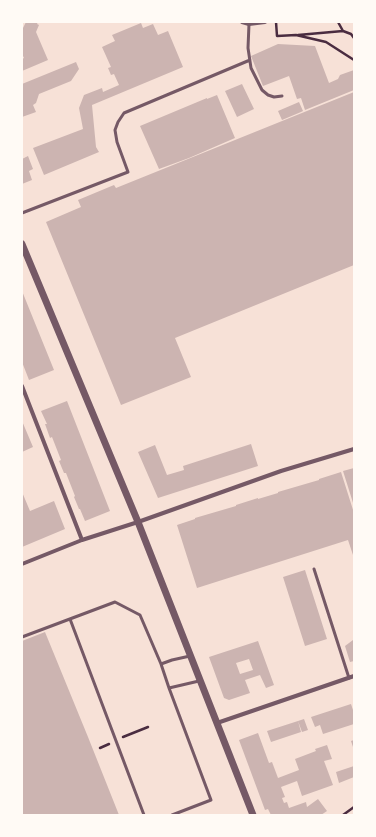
<!DOCTYPE html>
<style>
body{margin:0}
#map{position:relative;width:376px;height:837px;overflow:hidden;background:#f7e1d7;font-family:"Archivo Narrow",sans-serif}
canvas{display:block}
.frame{position:absolute;inset:0;border:23px solid #fffaf5;pointer-events:none}
</style>
<div id="map">
<canvas width="376" height="837"></canvas>
<div class="frame"></div>
</div>
<script>
const ctx = document.querySelector('canvas').getContext('2d');
ctx.lineJoin = 'round';
function paint(path, color) { ctx.fillStyle = color; ctx.fill(path, 'evenodd'); }
const toPath = rows => new Path2D(rows.map(r => 'M' + r).join(''));
function strokePath(path, color, width, dash) { ctx.strokeStyle = color; ctx.lineWidth = width; ctx.lineCap = dash ? 'butt' : 'round'; ctx.setLineDash(dash || []); ctx.stroke(path); }
paint(toPath([
 [26,22,38,22,37,24,39,25,36,32,48,60,22,71,22,59,24,58,22,54,22,30],
 [141,23,143,28,153,24,158,35,168,31,183,67,92,105,96,147,99,152,44,175,33,148,83,129,79,108,84,95,102,88,103,92,119,85,114,74,111,75,108,68,111,67,102,47,115,41,112,35],
 [278,44,315,46,329,83,338,79,340,75,354,70,354,90,305,110,301,98,297,99,289,76,263,86,251,56],
 [76,62,79,69,71,81,39,94,36,103,33,105,36,112,22,117,22,84],
 [242,84,254,109,237,117,225,91],
 [354,92,354,265,175,338,191,377,121,405,46,222,81,207,78,200,114,185,116,188],
 [217,95,235,138,189,158,159,169,140,126,207,98,207,99],
 [299,102,303,111,301,112,282,120,278,111],
 [28,156,33,169,29,171,32,180,22,184,22,159],
 [22,291,54,370,29,380,22,362],
 [67,401,110,511,85,521,80,509,79,509,74,497,75,496,66,473,64,473,59,461,61,460,52,437,50,438,45,424,47,424,41,411],
 [22,421,33,447,22,452],
 [251,444,258,466,158,498,138,452,155,445,167,475,184,470,183,466],
 [354,468,354,506,343,471],
 [341,472,354,513,354,558,348,540,197,588,177,525,195,519,195,518,236,506,236,505,258,498,258,499,278,493,278,492,319,480,319,479],
 [22,492,30,511,54,501,65,529,22,547],
 [305,570,327,639,305,646,283,577],
 [45,632,88,737,119,815,22,815,22,641],
 [353,640,354,640,354,661,350,662,345,646],
 [258,641,274,685,266,688,260,675,245,680,250,693,229,700,224,698,209,657],
 [249,659,253,670,240,674,236,663],
 [351,704,354,713,354,724,323,734,320,725,315,727,311,717],
 [304,719,308,730,302,732,298,721],
 [298,721,301,732,271,742,267,731],
 [258,733,269,763,272,762,278,778,299,770,295,759,316,751,315,749,327,745,332,759,324,761,333,785,302,796,297,781,281,787,285,797,282,798,284,803,287,802,289,808,306,802,307,807,318,799,327,811,321,815,271,815,268,809,265,810,239,740],
 [354,740,354,750,351,741],
 [354,766,354,777,339,783,336,772]
]), '#ccb4b1');
strokePath(toPath([
 [276,22,277,36,296,35,326,42,354,60],
 [338,22,343,31,351,34,354,38],
 [298,35,343,31],
 [123,737,148,727],
 [100,748,109,744],
 [343,815,354,807]
]), '#4a2c40', 2.5);
strokePath(toPath([
 [249,24,248,48,251,68,262,90,268,95,274,97,282,96],
 [22,213,128,172,117,142,115,130,118,122,124,113,250,60],
 [314,569,349,678],
 [70,619,144,815],
 [22,637,115,602,140,615,161,664,172,660,190,656],
 [161,664,169,688,199,681],
 [169,688,211,800,172,815]
]), '#755966', 3);
strokePath(toPath([
 [242,22,249,24,265,22],
 [22,386,82,540],
 [22,564,82,540,138,522,281,471,354,449],
 [217,723,354,676]
]), '#755966', 4);
strokePath(toPath([
 [22,244,138,522,253,815]
]), '#755966', 7);
</script>
